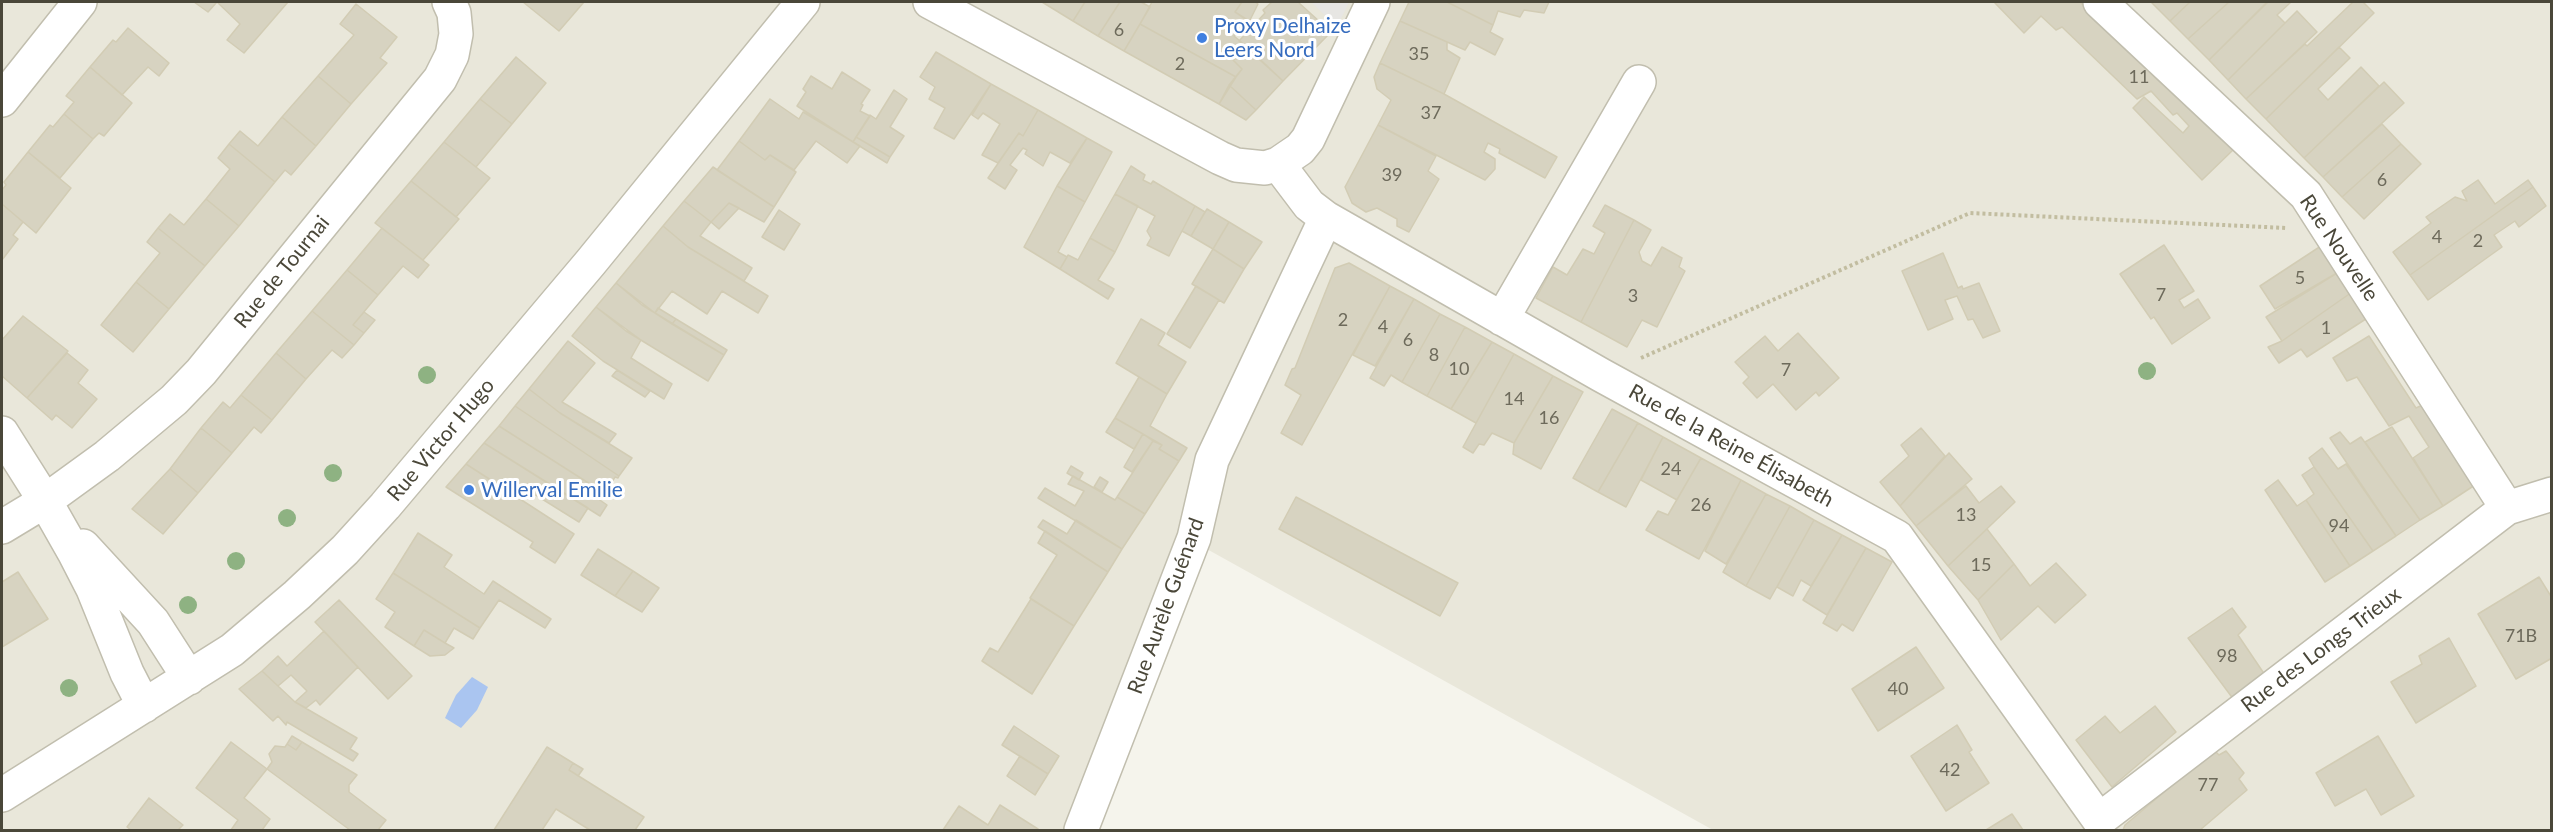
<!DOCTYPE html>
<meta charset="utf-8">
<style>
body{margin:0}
#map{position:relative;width:2553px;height:832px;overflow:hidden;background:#f5f4ec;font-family:Lato,sans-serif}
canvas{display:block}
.frame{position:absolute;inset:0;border:3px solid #4a4739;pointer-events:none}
</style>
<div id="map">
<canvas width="2553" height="832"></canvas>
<div class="frame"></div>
</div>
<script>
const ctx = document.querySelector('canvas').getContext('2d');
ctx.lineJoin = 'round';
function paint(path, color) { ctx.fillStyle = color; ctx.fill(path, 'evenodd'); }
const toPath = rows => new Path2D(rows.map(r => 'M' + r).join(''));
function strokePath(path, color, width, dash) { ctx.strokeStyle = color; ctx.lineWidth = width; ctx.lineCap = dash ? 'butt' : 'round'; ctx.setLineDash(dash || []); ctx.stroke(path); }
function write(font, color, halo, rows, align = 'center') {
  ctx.font = font + ' Lato,sans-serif'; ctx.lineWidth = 6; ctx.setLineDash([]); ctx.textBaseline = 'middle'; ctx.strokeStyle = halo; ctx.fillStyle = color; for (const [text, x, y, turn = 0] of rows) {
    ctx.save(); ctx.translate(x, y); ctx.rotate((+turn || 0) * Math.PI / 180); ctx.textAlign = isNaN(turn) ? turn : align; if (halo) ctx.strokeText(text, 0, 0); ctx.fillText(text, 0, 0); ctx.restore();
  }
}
paint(toPath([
 [2,2,2551,2,2551,830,1713,830,1205,548,1096,830,2,830]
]), '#e9e7da');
paint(toPath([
 [1311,2,1349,2,1337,27]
]), '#e7e6e3');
paint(toPath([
 [472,677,488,687,477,710,461,728,445,718,456,695]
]), '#aac5f0');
const building = toPath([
 [194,2,217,2,208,12,194,2],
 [217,2,288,2,244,53,227,40,240,24,217,2],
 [523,2,584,2,559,31,523,2],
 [1042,2,1085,2,1073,21,1042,2],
 [1085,2,1120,2,1098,36,1073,21,1085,2],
 [1120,2,1141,2,1150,7,1124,51,1098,36,1120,2],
 [1152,2,1242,2,1235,12,1246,19,1234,36,1246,46,1233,60,1242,69,1236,77,1140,24,1152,2],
 [1242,2,1255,2,1258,4,1249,22,1235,12,1242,2],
 [1272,2,1298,2,1331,32,1283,81,1239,41,1265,13,1263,10,1272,2],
 [1409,2,1447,2,1493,25,1490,32,1503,39,1495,55,1470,42,1465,50,1400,21,1409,2],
 [1447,2,1549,2,1544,13,1524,10,1520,17,1498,11,1493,25,1447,2],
 [1994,2,2080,2,2141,63,2147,58,2234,149,2202,180,2133,108,2144,97,2183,133,2189,126,2177,113,2173,115,2151,91,2137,99,2062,27,2056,30,2041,16,2024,33,1994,2],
 [2151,2,2190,2,2170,21,2151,2],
 [2190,2,2229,2,2188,39,2170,21,2190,2],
 [2229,2,2265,2,2266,3,2209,60,2188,39,2229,2],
 [2268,2,2291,2,2277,15,2285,23,2228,80,2209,60,2268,2],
 [2353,2,2363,2,2374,13,2266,119,2246,99,2305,44,2307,46,2353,2],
 [356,4,397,37,380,58,387,63,351,104,318,76,354,35,340,24,356,4],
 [2297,11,2317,32,2246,99,2228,80,2297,11],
 [1400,21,1447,42,1447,50,1460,58,1444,94,1380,63,1400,21],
 [1140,24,1236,77,1219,104,1124,51,1140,24],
 [128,28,169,63,159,76,148,67,122,95,90,67,113,40,116,42,128,28],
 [1246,46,1283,81,1256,110,1229,85,1242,69,1233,60,1246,46],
 [2339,47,2350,58,2318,89,2328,100,2361,67,2379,86,2304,158,2266,119,2339,47],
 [936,52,991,84,954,139,934,128,945,108,929,99,935,87,920,77,936,52],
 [516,57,546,83,512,124,480,99,516,57],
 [1380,63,1444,94,1557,157,1545,178,1499,153,1500,149,1488,143,1484,152,1495,159,1495,169,1485,180,1378,125,1391,100,1377,89,1374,77,1380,63],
 [90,67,132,103,104,136,99,133,93,139,64,114,74,102,66,96,90,67],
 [842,72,870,90,861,104,863,105,860,111,870,116,853,142,797,106,806,92,803,89,811,76,832,89,842,72],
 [318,76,351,104,316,146,282,117,318,76],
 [2384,82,2404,103,2323,177,2304,158,2384,82],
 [991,84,1038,110,1023,136,1019,133,998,163,982,155,1000,124,983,113,978,119,972,115,991,84],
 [1229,85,1256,110,1246,120,1219,104,1229,85],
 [894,90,907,99,890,127,904,136,890,157,856,137,870,115,876,119,894,90],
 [480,99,512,124,476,167,444,142,480,99],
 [770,99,799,119,803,112,860,146,847,163,816,141,794,170,770,155,765,160,739,141,770,99],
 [1038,110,1087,138,1070,163,1050,152,1043,166,1025,154,1027,150,1023,148,1010,165,1017,170,1005,189,988,178,1019,133,1023,136,1038,110],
 [64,114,93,139,60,178,28,152,50,125,53,127,64,114],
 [282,117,316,146,291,175,285,170,275,182,229,144,240,131,258,146,282,117],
 [2382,124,2401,144,2342,197,2323,177,2382,124],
 [1378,125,1436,156,1428,171,1439,179,1409,232,1397,226,1397,219,1377,208,1366,212,1352,203,1345,187,1378,125],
 [856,137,890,157,887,163,853,142,856,137],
 [1087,138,1112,152,1085,202,1057,186,1087,138],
 [739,141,765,160,770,155,796,172,774,207,717,170,739,141],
 [444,142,490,178,456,217,411,181,444,142],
 [229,144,275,182,239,226,206,199,230,169,218,158,229,144],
 [2401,144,2421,164,2364,219,2342,197,2401,144],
 [28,152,71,188,36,233,2,204,2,190,6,185,4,182,28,152],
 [1131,166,1145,175,1143,180,1151,184,1153,181,1195,206,1169,256,1147,245,1151,238,1147,231,1155,216,1115,194,1131,166],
 [713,167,774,207,764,222,729,203,711,222,684,201,713,167],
 [2478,180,2495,204,2528,180,2533,187,2410,275,2393,252,2431,223,2426,217,2455,197,2467,201,2462,191,2478,180],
 [411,181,459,219,423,260,375,223,411,181],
 [1057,186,1085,202,1058,252,1067,257,1060,269,1024,247,1057,186],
 [2533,187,2546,206,2519,227,2515,221,2494,235,2502,247,2428,300,2410,275,2533,187],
 [1115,194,1138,206,1115,252,1090,238,1115,194],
 [206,199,239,226,205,266,158,228,170,214,184,225,206,199],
 [684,201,711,222,700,236,752,268,744,281,688,247,663,226,684,201],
 [729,203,739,208,719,229,711,222,729,203],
 [2,204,23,222,13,235,18,239,2,260,2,204],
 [1605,205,1634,220,1581,322,1536,298,1553,267,1567,275,1583,249,1594,254,1605,233,1593,226,1605,205],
 [1195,206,1205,212,1191,236,1182,231,1195,206],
 [1207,209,1229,222,1213,249,1191,236,1207,209],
 [779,210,800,224,784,250,762,237,779,210],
 [1634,220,1651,230,1639,252,1642,261,1651,266,1662,247,1682,258,1679,267,1685,271,1657,327,1642,320,1627,347,1581,322,1634,220],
 [1229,222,1262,242,1244,269,1213,249,1229,222],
 [663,226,688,247,768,296,758,313,722,291,707,314,672,291,655,313,616,283,663,226],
 [158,228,205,266,169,309,136,282,160,253,147,242,158,228],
 [382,228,429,265,418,278,403,266,378,295,347,270,382,228],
 [1090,238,1115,252,1098,280,1114,289,1108,299,1060,269,1068,255,1078,260,1090,238],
 [2324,244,2342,270,2275,309,2260,286,2324,244],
 [2164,245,2194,291,2179,300,2184,308,2198,299,2210,318,2172,344,2154,317,2151,319,2120,274,2164,245],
 [1213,249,1244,269,1224,303,1192,284,1213,249],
 [1943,253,1958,288,1962,286,1963,289,1979,283,2000,331,1983,338,1973,319,1968,320,1957,296,1945,300,1953,319,1928,330,1902,271,1943,253],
 [1349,263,1390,286,1302,445,1281,433,1301,395,1285,385,1292,369,1295,368,1335,268,1349,263],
 [347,270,378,295,353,325,364,333,354,345,312,311,347,270],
 [2342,270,2355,290,2282,341,2266,317,2342,270],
 [136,282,169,309,133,352,101,325,136,282],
 [616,283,642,305,724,355,708,381,626,331,596,307,616,283],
 [1196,286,1219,300,1190,348,1167,334,1196,286],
 [1390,286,1414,299,1375,366,1353,355,1390,286],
 [2355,290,2372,315,2307,357,2301,349,2279,363,2268,347,2282,341,2355,290],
 [1414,299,1440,314,1402,382,1391,375,1384,386,1370,378,1414,299],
 [596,307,641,340,631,358,672,384,664,399,603,361,572,336,596,307],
 [658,308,676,319,672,324,655,313,658,308],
 [312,311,354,345,342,358,332,350,306,379,276,353,312,311],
 [364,312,375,320,364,333,353,325,364,312],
 [1440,314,1465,327,1427,396,1402,382,1440,314],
 [23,316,68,351,27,398,2,376,2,340,23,316],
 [676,319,727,350,724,355,672,324,676,319],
 [1141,319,1165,333,1158,345,1186,362,1167,394,1116,363,1141,319],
 [1465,327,1492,342,1451,409,1427,396,1465,327],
 [1798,333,1839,378,1819,396,1816,392,1796,410,1773,384,1757,398,1743,383,1749,377,1735,362,1765,336,1778,351,1798,333],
 [2369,336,2416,408,2427,403,2478,483,2443,506,2413,458,2429,447,2409,416,2389,426,2357,377,2347,381,2333,358,2369,336],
 [568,341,595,363,562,402,616,434,609,443,560,413,529,389,568,341],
 [1492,342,1514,354,1476,423,1451,409,1492,342],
 [67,353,88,370,78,383,97,399,72,428,56,415,52,420,27,398,67,353],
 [276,353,306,379,272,420,241,395,276,353],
 [1514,354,1553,376,1514,443,1492,433,1484,445,1479,444,1473,453,1463,447,1514,354],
 [617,370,650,391,645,397,612,376,617,370],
 [1553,376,1583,392,1541,469,1513,454,1514,443,1553,376],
 [1139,377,1167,394,1150,426,1187,448,1179,461,1159,449,1162,445,1115,418,1139,377],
 [529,389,560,413,632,458,619,476,515,406,529,389],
 [241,395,272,420,261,433,254,427,232,453,201,428,223,402,230,408,241,395],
 [515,406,619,476,618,478,615,477,610,486,605,483,601,491,499,426,515,406],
 [1612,409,1638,423,1598,492,1573,478,1612,409],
 [1115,418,1143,434,1134,449,1106,432,1115,418],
 [1638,423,1663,437,1626,507,1598,492,1638,423],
 [499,426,601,491,597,498,607,505,600,516,484,443,499,426],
 [2392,427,2443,506,2420,520,2365,442,2392,427],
 [201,428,232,453,198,493,170,469,201,428],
 [1921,428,1945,456,1900,506,1880,482,1909,456,1901,445,1921,428],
 [2340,432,2350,444,2361,437,2420,520,2396,536,2330,438,2340,432],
 [1143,434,1153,441,1132,472,1124,467,1143,434],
 [1663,437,1701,458,1677,500,1641,480,1663,437],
 [1153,441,1162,445,1159,449,1179,461,1145,514,1117,497,1153,441],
 [484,443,588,508,579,522,518,484,511,493,466,464,484,443],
 [2322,448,2338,469,2346,464,2396,536,2373,551,2314,467,2309,458,2322,448],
 [1949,453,1972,479,1916,526,1900,506,1949,453],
 [1701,458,1741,480,1699,559,1646,530,1658,511,1668,515,1701,458],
 [466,464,574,534,555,563,530,547,533,542,446,487,466,464],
 [1071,466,1083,473,1079,480,1067,473,1071,466],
 [2314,467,2373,551,2350,566,2306,500,2314,494,2302,475,2314,467],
 [170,469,198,493,163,534,132,509,170,469],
 [1073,476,1115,500,1117,497,1145,514,1122,549,1038,498,1045,488,1075,506,1084,491,1068,484,1073,476],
 [1100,477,1108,482,1102,492,1094,487,1100,477],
 [1741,480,1766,494,1726,564,1705,551,1741,480],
 [2278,480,2297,506,2306,500,2350,566,2325,582,2265,490,2278,480],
 [1966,486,1979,503,2001,486,2015,502,1948,566,1916,526,1966,486],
 [1766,494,1790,506,1746,586,1723,572,1766,494],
 [1296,497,1458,583,1440,616,1279,529,1296,497],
 [1790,506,1814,520,1770,599,1746,586,1790,506],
 [1043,520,1067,534,1076,520,1122,549,1108,572,1038,527,1043,520],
 [1814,520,1842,535,1811,586,1801,580,1793,596,1777,587,1814,520],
 [1987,529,2014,564,1978,600,1948,566,1987,529],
 [1045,531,1108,572,1074,626,1030,598,1057,555,1038,543,1045,531],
 [418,533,452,555,444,567,484,594,493,581,551,619,545,628,499,600,480,628,393,573,418,533],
 [1842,535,1866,548,1827,615,1803,600,1842,535],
 [1866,548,1892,562,1853,631,1842,624,1837,631,1823,623,1866,548],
 [598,549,633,571,615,596,581,575,598,549],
 [2056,563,2086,595,2055,623,2038,606,2001,640,1978,600,2014,564,2030,586,2056,563],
 [633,571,659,588,642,612,615,596,633,571],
 [18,572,48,619,2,647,2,582,18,572],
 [393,573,480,628,473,639,454,628,445,643,424,630,414,646,385,627,395,612,376,599,393,573],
 [2539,577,2552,598,2552,658,2516,679,2478,614,2539,577],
 [1031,599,1074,626,1032,694,982,661,990,648,998,652,1031,599],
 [339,600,412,676,388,699,315,622,339,600],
 [2232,608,2246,627,2238,635,2265,675,2234,700,2188,638,2232,608],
 [424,630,445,643,454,648,445,655,430,656,414,646,424,630],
 [324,631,358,667,320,705,316,700,306,708,295,702,307,691,291,675,278,686,262,671,278,656,287,666,324,631],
 [2449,638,2476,686,2416,723,2391,682,2422,664,2419,656,2449,638],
 [1916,647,1944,688,1878,731,1852,689,1916,647],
 [262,671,295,702,357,738,350,749,358,754,353,761,287,722,286,725,278,716,273,721,239,689,262,671],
 [2155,706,2176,732,2112,787,2076,740,2105,716,2120,733,2155,706],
 [1957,725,1972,750,1969,752,1989,783,1946,811,1911,756,1957,725],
 [1014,726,1059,756,1048,774,1002,745,1014,726],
 [292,736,302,742,296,750,287,744,292,736],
 [2378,736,2414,796,2381,815,2366,789,2335,806,2316,773,2378,736],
 [231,742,267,769,244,798,270,819,262,830,231,830,238,820,196,788,231,742],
 [302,742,357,775,349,785,349,792,386,820,378,830,350,830,267,769,272,762,269,754,275,746,285,747,287,744,296,750,302,742],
 [547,747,573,763,569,770,644,817,635,830,590,830,556,809,542,830,494,830,547,747],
 [2214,750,2219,755,2226,751,2244,773,2239,779,2247,790,2200,830,2123,830,2125,825,2214,750],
 [1020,756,1048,774,1035,795,1007,776,1020,756],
 [573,763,583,769,578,776,569,770,573,763],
 [149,798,183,825,178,830,131,830,127,827,149,798],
 [1000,805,1038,829,1037,830,943,830,959,806,988,825,1000,805],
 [2012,814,2023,830,1986,830,2012,814]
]);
paint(building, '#d7d3c1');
strokePath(building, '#d2ccb4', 1.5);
const minor = toPath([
 [930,2,1220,158,1236,165,1265,168,1278,164,1300,149,1308,139,1373,2],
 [2100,2,2306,195,2507,508],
 [2,100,80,2],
 [1278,164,1309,205,1326,218,1601,375,1897,537,2099,820,2507,508,2552,494],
 [1502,319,1639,82],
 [2,433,45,501,74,552,93,589,127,673,144,706],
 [2,527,45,501,107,456,174,400,201,372,440,79,452,55,456,34,454,13,449,2],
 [83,546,153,622,189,678],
 [2,795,232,650,297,595,345,550,385,506,591,262,803,2],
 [1081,830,1194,538,1212,460,1326,218]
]);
strokePath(minor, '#c1beae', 36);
strokePath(toPath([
 [1641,358,1970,213,2286,228]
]), '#c2bda0', 4, [3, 3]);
strokePath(minor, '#fff', 33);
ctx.fillStyle = '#8eb282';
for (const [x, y] of [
 [2147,371],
 [427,375],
 [333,473],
 [287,518],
 [236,561],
 [188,605],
 [69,688]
]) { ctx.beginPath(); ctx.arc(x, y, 9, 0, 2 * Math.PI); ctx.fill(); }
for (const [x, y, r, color] of [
 [1202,38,6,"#3f7fe0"],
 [469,490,6,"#3f7fe0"]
]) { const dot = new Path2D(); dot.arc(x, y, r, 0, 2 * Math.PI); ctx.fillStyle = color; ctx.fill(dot); strokePath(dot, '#fff', 2); }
write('18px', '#6d6a5b', null, [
 ["6",1119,30],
 ["35",1419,54],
 ["2",1180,64],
 ["11",2139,77],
 ["37",1431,113],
 ["39",1392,175],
 ["6",2382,180],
 ["4",2437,237],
 ["2",2478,241],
 ["5",2300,278],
 ["7",2161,295],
 ["3",1633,296],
 ["2",1343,320],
 ["4",1383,327],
 ["1",2326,328],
 ["6",1408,340],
 ["8",1434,355],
 ["10",1459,369],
 ["7",1786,370],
 ["14",1514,399],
 ["16",1549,418],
 ["24",1671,469],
 ["26",1701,505],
 ["13",1966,515],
 ["94",2339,526],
 ["15",1981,565],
 ["71B",2521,636],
 ["98",2227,656],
 ["40",1898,689],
 ["42",1950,770],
 ["77",2208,785]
]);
write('21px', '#366cbe', '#fff', [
 ["Proxy Delhaize",1214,26],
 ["Leers Nord",1214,50],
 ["Willerval Emilie",481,490]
], 'left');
write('21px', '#4a4739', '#fff', [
 ["Rue Nouvelle",2339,248,56],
 ["Rue de Tournai",282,272,-51],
 ["Rue Victor Hugo",441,440,-50],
 ["Rue de la Reine Élisabeth",1731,446,29],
 ["Rue Aurèle Guénard",1166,606,-70],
 ["Rue des Longs Trieux",2321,650,-37]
]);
</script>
